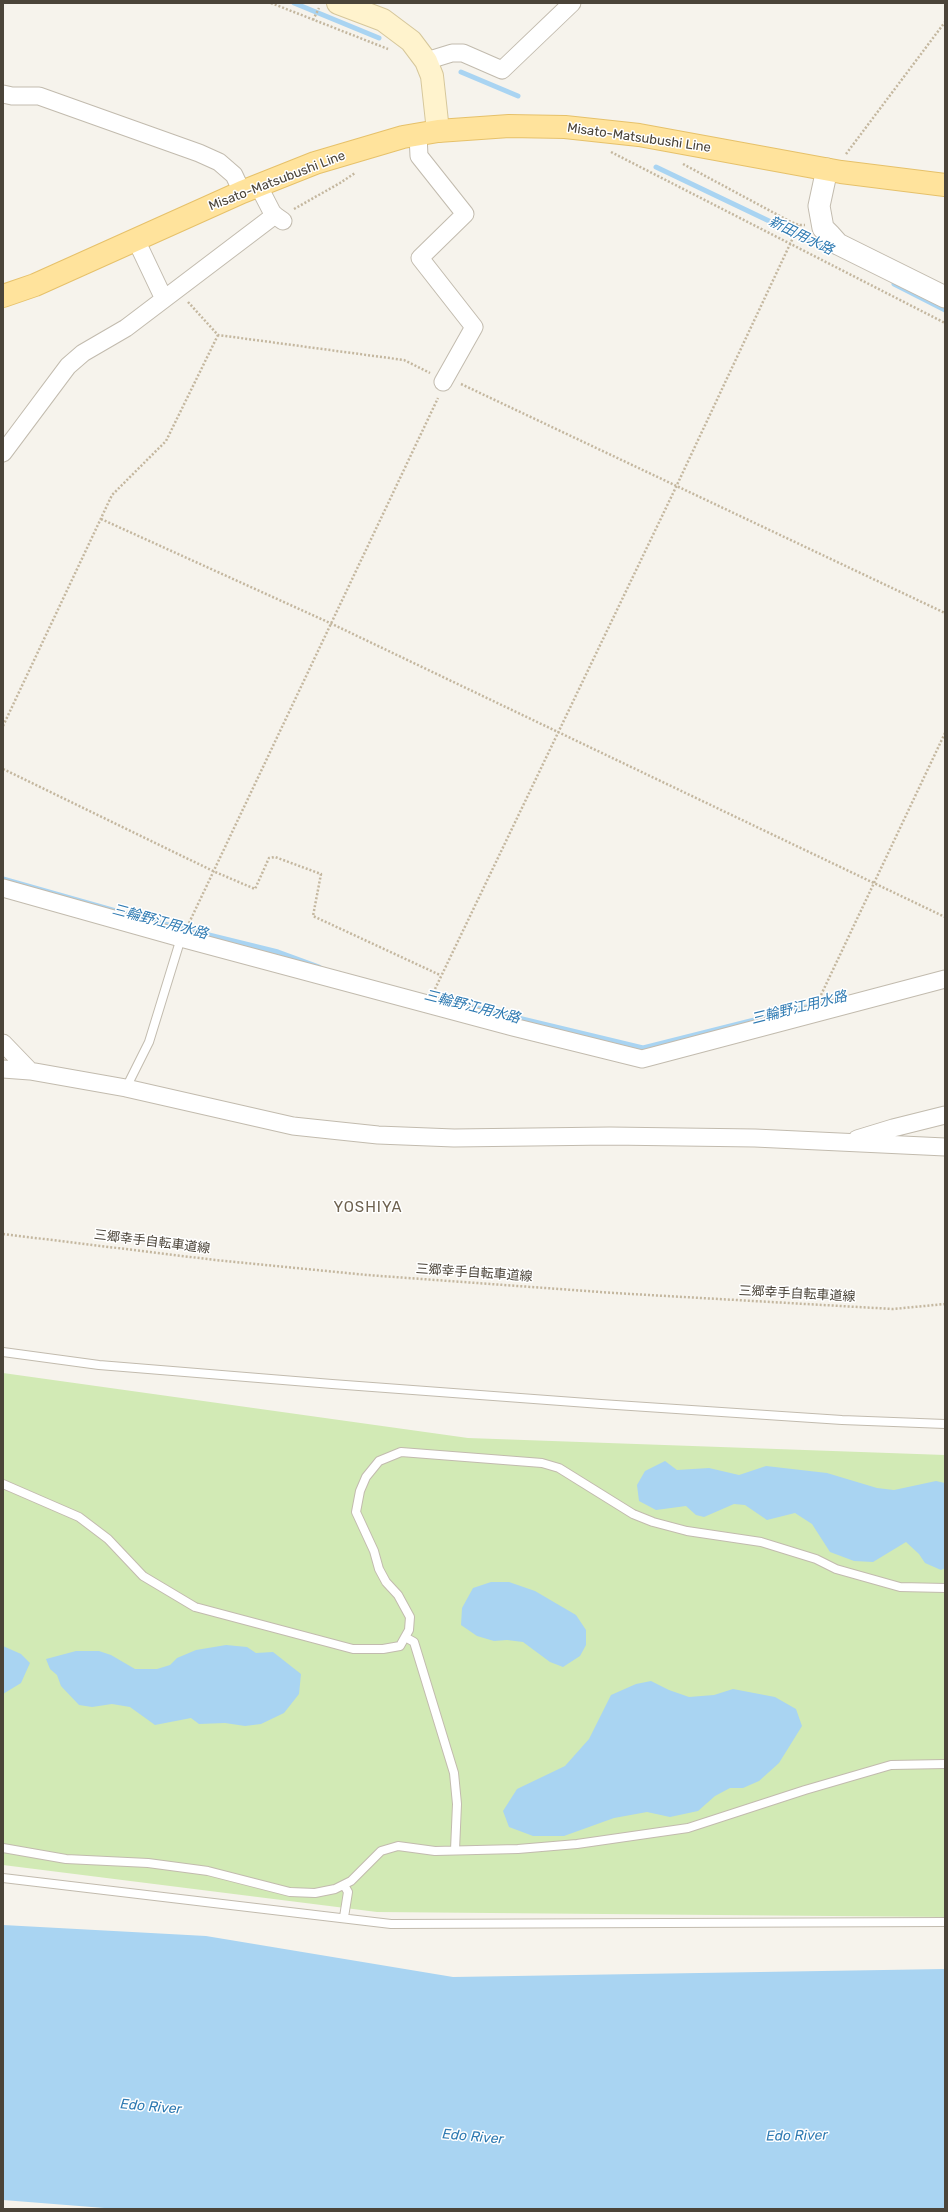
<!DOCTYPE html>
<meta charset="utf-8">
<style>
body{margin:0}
#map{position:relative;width:948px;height:2212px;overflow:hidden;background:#f6f3ec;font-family:Rubik,sans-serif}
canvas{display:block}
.frame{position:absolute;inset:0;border:4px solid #4b4439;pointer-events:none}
</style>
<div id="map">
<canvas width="948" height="2212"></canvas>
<div class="frame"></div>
</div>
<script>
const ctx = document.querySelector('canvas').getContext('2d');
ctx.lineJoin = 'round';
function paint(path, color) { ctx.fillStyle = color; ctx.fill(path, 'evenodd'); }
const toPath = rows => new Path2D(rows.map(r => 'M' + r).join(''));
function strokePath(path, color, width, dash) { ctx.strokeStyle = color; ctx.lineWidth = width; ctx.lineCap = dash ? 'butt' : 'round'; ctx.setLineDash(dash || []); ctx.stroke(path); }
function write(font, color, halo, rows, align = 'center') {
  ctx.font = font + ' Rubik,"Noto Sans JP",sans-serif'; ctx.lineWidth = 3; ctx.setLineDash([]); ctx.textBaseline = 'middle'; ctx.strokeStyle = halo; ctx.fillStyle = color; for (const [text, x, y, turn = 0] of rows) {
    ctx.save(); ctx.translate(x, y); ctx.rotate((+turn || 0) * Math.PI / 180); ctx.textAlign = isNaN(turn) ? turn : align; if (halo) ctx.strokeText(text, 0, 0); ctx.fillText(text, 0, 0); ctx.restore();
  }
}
paint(toPath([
 [3,1373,468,1438,945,1455,945,1917,377,1912,3,1865]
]), '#d2eab5');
paint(toPath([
 [665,1461,677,1470,709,1468,739,1475,766,1466,827,1473,877,1488,894,1490,936,1481,945,1483,945,1568,941,1570,925,1563,919,1554,906,1542,873,1562,854,1561,830,1552,812,1524,795,1513,767,1520,745,1505,734,1504,704,1517,696,1515,686,1506,656,1510,639,1501,637,1485,645,1471],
 [491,1582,509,1582,535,1591,576,1615,586,1630,586,1645,580,1656,563,1667,550,1662,523,1642,507,1640,494,1641,477,1636,461,1625,462,1608,473,1588],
 [226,1645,247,1647,256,1653,273,1652,301,1674,299,1694,284,1713,261,1724,245,1726,225,1723,199,1724,191,1718,155,1725,130,1707,112,1704,92,1707,79,1705,61,1686,57,1675,50,1669,46,1659,76,1651,99,1651,111,1655,135,1669,157,1669,170,1665,177,1658,196,1650],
 [3,1646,21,1654,30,1663,21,1683,3,1694],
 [651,1681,669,1690,689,1697,714,1695,733,1689,775,1697,796,1709,802,1726,779,1763,759,1781,743,1788,730,1788,715,1796,698,1811,670,1817,647,1812,614,1818,564,1836,533,1836,509,1827,503,1811,517,1789,565,1766,589,1739,611,1695,636,1684],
 [3,1925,206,1936,453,1977,945,1969,945,2209,117,2209,3,2200]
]), '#a9d4f2');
strokePath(toPath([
 [294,3,379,38],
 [461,72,518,96],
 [656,167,834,252],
 [894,284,945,310],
 [3,879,144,919,278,952,319,967],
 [464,1005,643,1048,806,1007]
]), '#a9d4f2', 5);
const service = toPath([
 [126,1088,149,1042,181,938],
 [3,1352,99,1365,332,1384,601,1404,842,1420,945,1424],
 [3,1484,79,1517,108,1539,143,1576,195,1607,353,1649,383,1649,400,1646,409,1630,410,1617,398,1595,386,1582,379,1569,374,1551,356,1512,360,1491,366,1477,379,1461,401,1452,542,1463,559,1468,633,1514,653,1522,687,1531,761,1542,816,1559,836,1569,900,1587,945,1588],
 [405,1637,414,1642,454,1773,457,1804,455,1850],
 [3,1848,66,1859,148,1863,208,1871,290,1892,315,1893,335,1889,351,1881,381,1851,398,1846,435,1851,518,1849,577,1844,688,1828,805,1790,891,1765,945,1764],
 [3,1878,391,1924,945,1922],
 [344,1885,348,1892,344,1917]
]);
const minor = toPath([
 [426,61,452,53,463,53,502,70,572,3],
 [3,94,12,96,39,96,199,153,219,162,234,175,242,192],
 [418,135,419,156,465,214,420,258,474,327,443,382],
 [258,185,273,214,283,221],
 [136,240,164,299],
 [3,453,68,366,83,353,126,328,275,215],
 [3,888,181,938,513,1027,642,1059,945,979],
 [3,1043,30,1071],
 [3,1069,30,1071,126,1088,293,1126,378,1135,454,1138,610,1136,755,1138,945,1147],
 [857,1139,893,1128,945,1115]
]);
const tertiary = toPath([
 [827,169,819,206,823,228,830,235,838,244,945,297]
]);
const secondary = toPath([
 [338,3,383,20,411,41,426,61,432,76,438,131]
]);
const primary = toPath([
 [3,296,35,285,242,192,315,163,403,137,438,131,509,126,565,127,639,135,841,172,945,185]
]);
strokePath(service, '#c2bbae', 10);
strokePath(minor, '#c2bbae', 19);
strokePath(tertiary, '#c2bbae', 23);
strokePath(secondary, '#d6c79b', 24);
strokePath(primary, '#e6c16a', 24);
strokePath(toPath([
 [271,3,388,49],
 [313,20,319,8],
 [611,152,945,323],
 [846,154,945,22],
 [683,164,791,222,799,225,805,225],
 [294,209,340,183,355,173],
 [188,302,218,335,404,360,430,373],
 [461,384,945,613],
 [101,519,330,623,945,917],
 [3,726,112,495,166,441,218,335],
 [3,769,213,871,255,889,269,858,275,857,321,874,313,916,440,975],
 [189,923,438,398],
 [435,989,676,487,799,225],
 [821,995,945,733],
 [3,1234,215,1260,367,1275,614,1293,893,1309,945,1304]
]), '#c4b79f', 2.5, [2, 2]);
strokePath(service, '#fff', 8);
strokePath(minor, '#fff', 17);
strokePath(tertiary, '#fff', 21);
strokePath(secondary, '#fff3cd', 22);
strokePath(primary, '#ffe39c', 22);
write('13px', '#4b4439', '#fff', [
 ["Misato-Matsubushi Line",639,138,8],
 ["Misato-Matsubushi Line",277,181,-21],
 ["三郷幸手自転車道線",152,1242,7],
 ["三郷幸手自転車道線",474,1273,4],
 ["三郷幸手自転車道線",797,1294,3]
]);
write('italic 14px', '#2e7ab2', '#fff', [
 ["新田用水路",801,236,26],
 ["三輪野江用水路",160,922,15],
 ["三輪野江用水路",472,1007,14],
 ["三輪野江用水路",799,1008,-14],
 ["Edo River",151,2107,5],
 ["Edo River",797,2136,-1],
 ["Edo River",473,2137,5]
]);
ctx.letterSpacing = '1px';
write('15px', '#6e6250', '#fff', [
 ["YOSHIYA",368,1208]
]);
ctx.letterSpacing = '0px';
</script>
